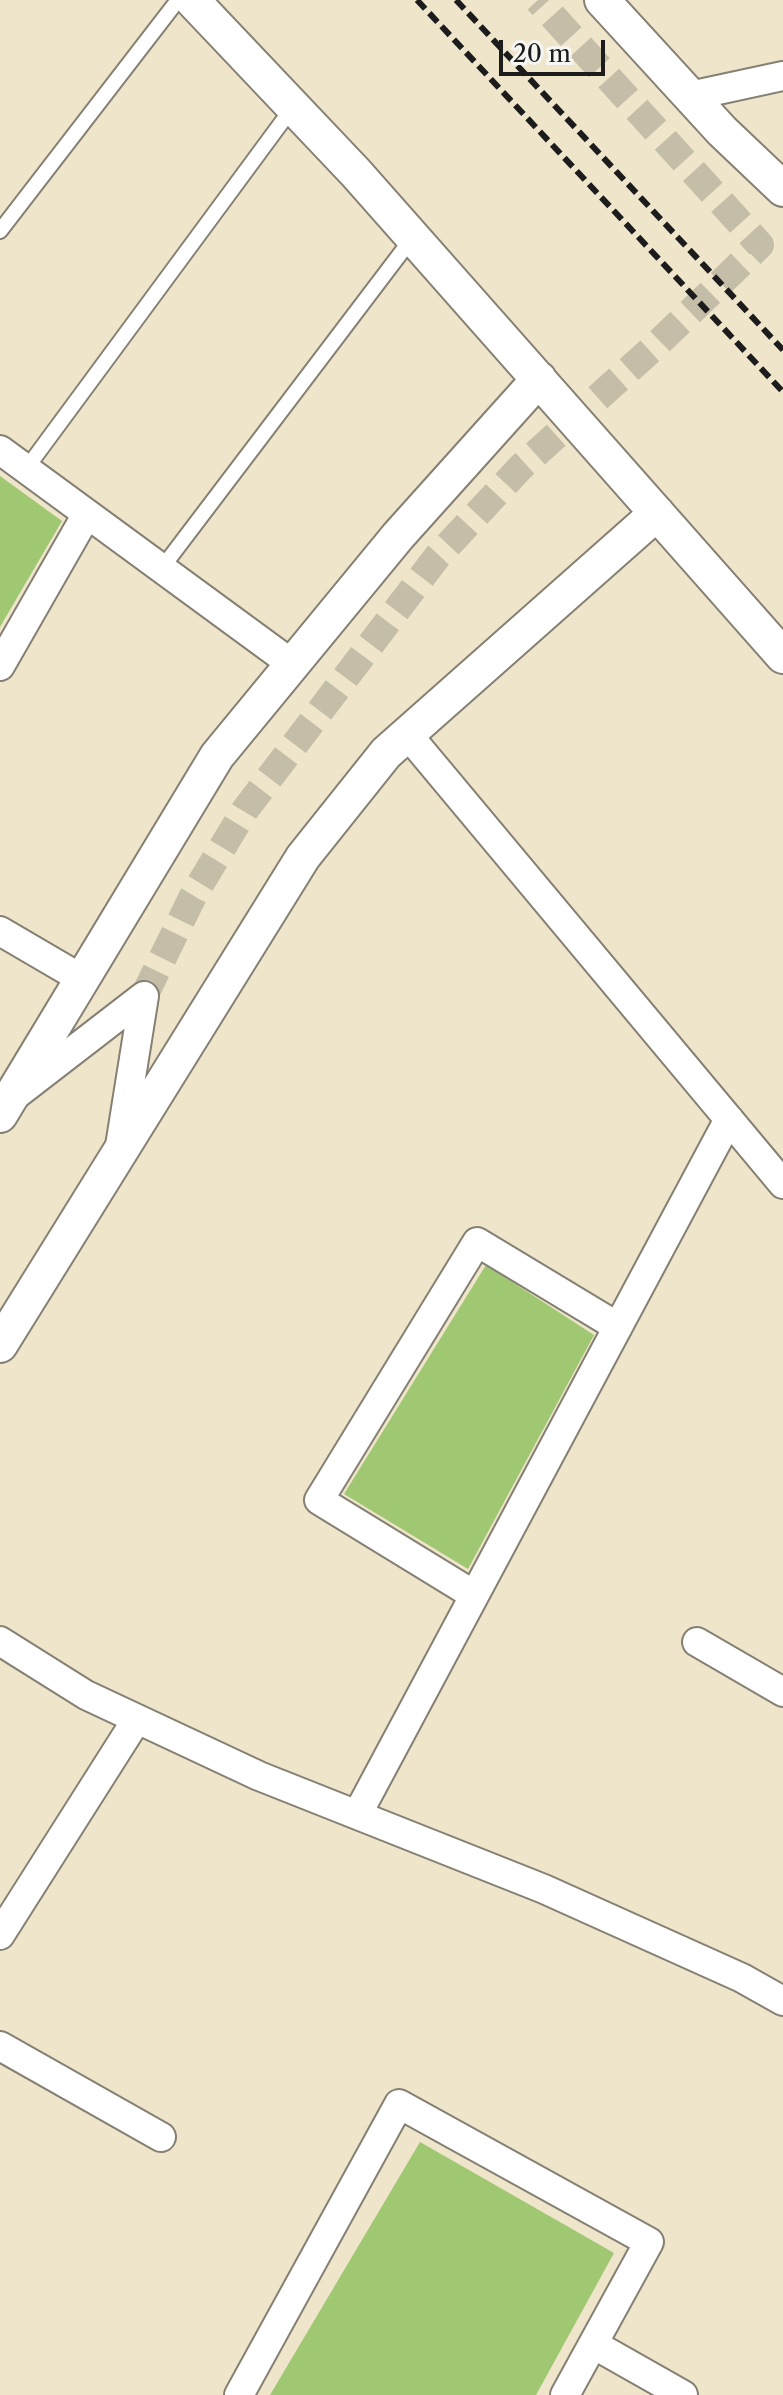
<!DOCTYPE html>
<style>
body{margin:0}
#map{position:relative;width:783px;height:2395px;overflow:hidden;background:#eee5ca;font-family:"Libre Caslon Text",serif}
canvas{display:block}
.scale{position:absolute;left:499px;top:40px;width:106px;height:36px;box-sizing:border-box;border:4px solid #1c1c1c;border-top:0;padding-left:10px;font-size:24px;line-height:28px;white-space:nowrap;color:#1c1c1c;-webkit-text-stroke:6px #f6f6f2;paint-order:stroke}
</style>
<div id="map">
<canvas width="783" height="2395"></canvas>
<div class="scale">20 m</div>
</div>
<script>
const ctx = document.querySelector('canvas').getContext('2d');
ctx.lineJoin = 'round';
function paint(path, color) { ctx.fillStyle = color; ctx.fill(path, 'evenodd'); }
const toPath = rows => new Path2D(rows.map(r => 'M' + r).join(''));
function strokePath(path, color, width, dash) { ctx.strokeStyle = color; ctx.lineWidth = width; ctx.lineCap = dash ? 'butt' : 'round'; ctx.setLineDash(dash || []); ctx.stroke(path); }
paint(toPath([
 [0,476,62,521,0,627],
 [486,1265,594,1335,468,1569,344,1494],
 [420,2142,614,2253,536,2395,270,2395]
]), '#a0c772');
strokePath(toPath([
 [144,996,193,896,245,810,437,557,521,467,653,348,760,245,538,0]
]), '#c4bda7', 28, [28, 14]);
const service = toPath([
 [0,231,178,0],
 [26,469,293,107],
 [162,568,413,237]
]);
const minor = toPath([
 [690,96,783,76],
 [0,450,292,664],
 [0,666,87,514],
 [408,735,783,1184],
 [0,931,82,979],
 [17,1094,144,996],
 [120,1146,144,996],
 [474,1595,319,1500,477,1242,618,1327],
 [0,1641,86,1695,259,1776,544,1889,742,1978,783,2001],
 [697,1642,783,1692],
 [357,1815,729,1119],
 [0,1935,137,1719],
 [0,2046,161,2137],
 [593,2344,683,2395],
 [239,2395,399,2104,649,2242,565,2395]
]);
const tertiary = toPath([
 [192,0,356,173,783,656],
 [602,0,722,131,783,189],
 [0,1115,217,756,398,536,539,379],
 [0,1345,303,857,386,753,657,513]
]);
strokePath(service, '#858073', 18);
strokePath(minor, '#858073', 32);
strokePath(tertiary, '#858073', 38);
strokePath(service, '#fff', 14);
strokePath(minor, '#fff', 28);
strokePath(tertiary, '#fff', 34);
strokePath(toPath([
 [417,0,783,392],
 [456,0,783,350]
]), '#1c1c1c', 6, [12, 6]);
</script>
